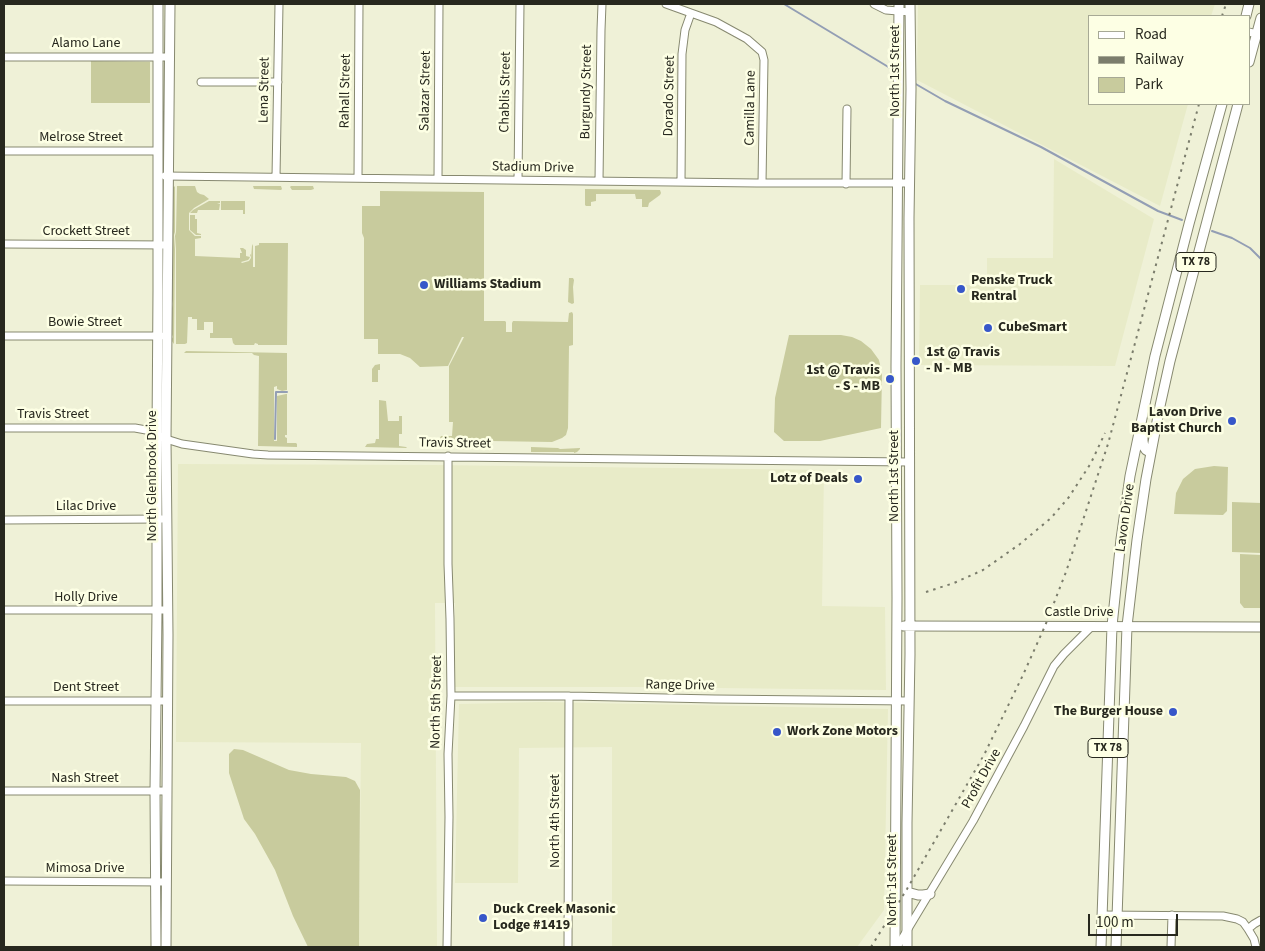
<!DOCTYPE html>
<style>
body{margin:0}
#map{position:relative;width:1265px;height:951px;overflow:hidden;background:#eff1d7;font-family:"Source Sans 3",sans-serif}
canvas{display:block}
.frame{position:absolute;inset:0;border:5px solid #27281e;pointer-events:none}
.legend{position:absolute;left:1088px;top:15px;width:162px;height:90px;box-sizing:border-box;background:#fdffe4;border:1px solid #a7a995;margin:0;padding:6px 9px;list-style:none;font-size:15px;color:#27281e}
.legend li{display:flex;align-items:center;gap:10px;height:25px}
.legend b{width:25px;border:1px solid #a7a995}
.scale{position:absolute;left:1088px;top:914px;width:90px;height:22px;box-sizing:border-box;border:2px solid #27281e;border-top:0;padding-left:6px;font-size:15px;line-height:18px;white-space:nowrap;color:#27281e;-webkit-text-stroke:4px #fdffe4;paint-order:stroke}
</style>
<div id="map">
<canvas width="1265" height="951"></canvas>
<div class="frame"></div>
<ul class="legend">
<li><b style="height:6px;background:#fff"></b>Road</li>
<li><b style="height:6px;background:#7b7d6c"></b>Railway</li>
<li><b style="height:14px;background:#c8cb9d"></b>Park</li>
</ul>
<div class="scale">100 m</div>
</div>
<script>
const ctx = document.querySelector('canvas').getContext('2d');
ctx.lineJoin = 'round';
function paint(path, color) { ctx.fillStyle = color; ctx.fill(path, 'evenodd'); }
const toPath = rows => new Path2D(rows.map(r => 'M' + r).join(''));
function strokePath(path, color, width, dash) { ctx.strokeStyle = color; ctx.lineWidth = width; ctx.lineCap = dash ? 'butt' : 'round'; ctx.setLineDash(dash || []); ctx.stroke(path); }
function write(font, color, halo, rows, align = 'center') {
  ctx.font = font + ' "Source Sans 3",sans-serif'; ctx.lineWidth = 5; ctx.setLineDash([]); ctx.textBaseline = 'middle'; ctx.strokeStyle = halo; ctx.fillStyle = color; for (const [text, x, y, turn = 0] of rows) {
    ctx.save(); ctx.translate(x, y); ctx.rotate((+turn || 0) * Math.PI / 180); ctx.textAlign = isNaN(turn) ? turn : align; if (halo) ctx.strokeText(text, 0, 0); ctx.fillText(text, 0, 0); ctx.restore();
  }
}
paint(toPath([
 [918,4,1215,4,1211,16,1089,16,1089,104,1188,104,1160,206,917,80],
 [1054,159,1154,219,1115,366,919,365,920,285,987,285,987,258,1053,258],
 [178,464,434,465,824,470,822,606,885,607,886,690,636,687,454,687,455,603,435,603,437,947,359,947,361,743,176,742],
 [542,702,888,709,884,910,857,947,612,946,612,747,519,748,518,883,455,883,459,704]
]), '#e8ebc8');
paint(toPath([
 [91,61,150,62,150,103,91,103],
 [174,186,175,187,175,232,174,235,175,249,174,344,171,340,173,337,171,332,172,308,173,304,172,299,173,222,172,189],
 [177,186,195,186,197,192,200,194,204,195,209,199,194,208,189,213,189,230,195,236,201,236,201,238,195,239,195,256,240,258,240,253,242,253,240,248,243,248,246,250,246,256,250,257,250,254,251,255,249,259,248,260,241,262,242,263,249,261,251,258,252,246,253,244,253,267,255,267,255,246,259,245,259,243,288,243,287,345,258,345,258,344,255,343,254,345,235,345,233,343,232,338,210,338,210,333,213,333,213,322,204,322,204,330,197,330,197,319,192,319,192,317,188,317,187,343,185,344,176,344,176,249,175,236,176,232],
 [253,186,281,186,282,189,281,190,254,189],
 [291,186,313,186,314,189,311,190,292,190,290,187],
 [585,189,660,190,661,193,660,195,649,203,648,207,642,207,642,199,636,199,635,194,596,194,596,201,591,202,591,206,586,206,585,205],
 [380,191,484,192,484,321,505,321,506,322,506,332,512,332,512,323,513,321,568,322,569,313,572,312,573,314,573,345,569,346,568,428,566,435,562,438,552,442,429,440,429,438,440,438,441,436,452,436,453,422,449,422,449,366,464,337,462,337,448,366,420,367,410,358,400,354,378,354,378,339,364,339,364,238,362,233,362,206,380,206],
 [209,201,220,201,220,203,217,203,220,204,219,210,198,210,197,213,190,213,193,210],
 [221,201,245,201,245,214,243,214,243,210,221,210],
 [190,215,195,215,195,219,197,219,197,233,201,234,201,235,196,235,190,230],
 [569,278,573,278,574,280,573,287,574,303,572,304,568,302],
 [789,335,841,335,852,337,861,341,871,349,879,360,882,373,881,428,820,441,784,441,774,432,775,398],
 [186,351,287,353,287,390,282,391,277,389,277,386,274,387,274,441,277,441,277,396,286,394,287,394,287,435,285,435,285,437,287,438,287,443,296,443,297,444,297,447,258,446,259,356,254,355,252,353,184,353],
 [380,364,380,370,378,370,378,382,372,382,372,369,375,365],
 [379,400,386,401,388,421,399,421,399,416,402,416,402,434,399,434,399,446,406,447,407,448,365,447,367,444,375,443,376,439,379,439],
 [531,447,558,448,560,449,580,448,580,449,577,452,574,453,574,452,531,452],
 [1214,466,1228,467,1227,511,1223,515,1174,514,1176,493,1183,479,1195,469],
 [1232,502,1261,503,1261,553,1232,552],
 [1240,554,1261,555,1261,608,1244,608,1240,603],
 [234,749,243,750,289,770,311,774,346,777,355,781,360,790,359,947,308,947,293,916,275,870,255,834,244,819,229,773,229,754]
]), '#c8cb9d');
strokePath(toPath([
 [784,4,895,71],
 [914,83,945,101,1041,147,1158,211,1182,220],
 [1212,231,1232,238,1250,248,1261,259],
 [275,439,276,392,287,392]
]), '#939eb4', 2);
const minor = toPath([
 [666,4,716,22,747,39,762,52,764,60,762,183],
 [874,4,886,10,910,12],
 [1249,32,1261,35],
 [4,57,169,57],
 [201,82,278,82],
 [4,151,158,151],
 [165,176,757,183,909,183],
 [276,177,279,4],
 [358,178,359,4],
 [438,179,439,4],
 [518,180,520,4],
 [599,181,601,30,602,4],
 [681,182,682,54,685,30,691,13],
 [846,184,847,109],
 [4,244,168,245],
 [4,336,161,336],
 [4,428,135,428,146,430,166,439,182,444,253,454,268,455,909,462],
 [4,520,162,519],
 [4,610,168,610],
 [451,696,569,696,715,699,909,701],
 [4,701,168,701],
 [4,791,167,791],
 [4,881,166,882],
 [1102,915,1223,916,1237,919,1243,922,1248,929,1254,939,1256,947],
 [1248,929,1254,924,1261,920],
 [447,947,449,817,448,754,451,696,450,619,448,564,448,456],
 [568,947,569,696],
 [897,947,973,821,1024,726,1054,666,1064,654,1092,626],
 [1171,947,1172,915]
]);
const major = toPath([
 [1246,16,1249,4],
 [1249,62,1261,18],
 [1143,431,1143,441,1144,447,1146,450,1151,453],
 [904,626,1261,627],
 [907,892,918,895,923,895,930,894],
 [156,947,155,791,157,611,157,434,158,290,158,4],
 [166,947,168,635,166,439,170,4],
 [895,947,897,598,896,366,899,4],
 [907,947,907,823,910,654,909,218,911,89,910,4],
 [1101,947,1112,626,1121,539,1130,476,1155,356,1189,224,1222,104],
 [1116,947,1127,626,1137,540,1146,479,1160,406,1170,361,1238,104]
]);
strokePath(minor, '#878970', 9);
strokePath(major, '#878970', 11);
strokePath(minor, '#fff', 7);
strokePath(major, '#fff', 9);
strokePath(toPath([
 [1222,16,1226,4],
 [926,592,954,583,983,570,1020,544,1051,518,1069,497,1091,463,1105,433],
 [871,947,907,889,984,755,1023,675,1045,626,1066,572,1108,444,1199,104]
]), '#7b7d6c', 2, [2.5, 5]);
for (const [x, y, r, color] of [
 [424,285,5,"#3757c9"],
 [961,289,5,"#3757c9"],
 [988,328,5,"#3757c9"],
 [916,361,5,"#3757c9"],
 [890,379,5,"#3757c9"],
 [1232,421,5,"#3757c9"],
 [858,479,5,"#3757c9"],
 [1173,712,5,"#3757c9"],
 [777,732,5,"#3757c9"],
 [483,918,5,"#3757c9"]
]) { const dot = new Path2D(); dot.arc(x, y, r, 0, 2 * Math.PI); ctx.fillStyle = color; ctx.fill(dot); strokePath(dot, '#fdffe4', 2); }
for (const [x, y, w] of [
 [1196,262,40],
 [1108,748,40]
]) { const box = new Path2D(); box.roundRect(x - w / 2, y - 9.5, w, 19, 4); ctx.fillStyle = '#fdffe4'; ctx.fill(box); strokePath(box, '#27281e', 1); }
write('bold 12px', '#27281e', null, [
 ["TX 78",1196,262],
 ["TX 78",1108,748]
]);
write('14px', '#27281e', '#fdffe4', [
 ["Alamo Lane",86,44],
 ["North 1st Street",896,71,-90],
 ["Lena Street",265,90,-89],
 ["Rahall Street",346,91,-89],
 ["Salazar Street",426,91,-89],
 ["Chablis Street",506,92,-89],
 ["Burgundy Street",587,92,-89],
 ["Dorado Street",670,96,-89],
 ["Camilla Lane",751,108,-89],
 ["Melrose Street",81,138],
 ["Stadium Drive",533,168,1],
 ["Crockett Street",86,232],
 ["Bowie Street",85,323],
 ["Travis Street",53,415],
 ["Travis Street",455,444,1],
 ["North Glenbrook Drive",153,476,-90],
 ["North 1st Street",895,476,-90],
 ["Lilac Drive",86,507],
 ["Lavon Drive",1126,518,-82],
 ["Holly Drive",86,598],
 ["Castle Drive",1079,613],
 ["Range Drive",680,686,1],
 ["Dent Street",86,688],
 ["North 5th Street",437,702,-89],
 ["Nash Street",85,779],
 ["Profit Drive",982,779,-61],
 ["North 4th Street",556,821,-90],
 ["Mimosa Drive",85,869],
 ["North 1st Street",893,880,-90]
]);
write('bold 14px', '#27281e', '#fdffe4', [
 ["Penske Truck",971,281],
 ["Rentral",971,297],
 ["Williams Stadium",434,285],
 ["CubeSmart",998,328],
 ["1st @ Travis",926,353],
 ["- N - MB",926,369],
 ["1st @ Travis",880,371,"right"],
 ["- S - MB",880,387,"right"],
 ["Lavon Drive",1222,413,"right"],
 ["Baptist Church",1222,429,"right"],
 ["Lotz of Deals",848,479,"right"],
 ["The Burger House",1163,712,"right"],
 ["Work Zone Motors",787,732],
 ["Duck Creek Masonic",493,910],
 ["Lodge #1419",493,926]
], 'left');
</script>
